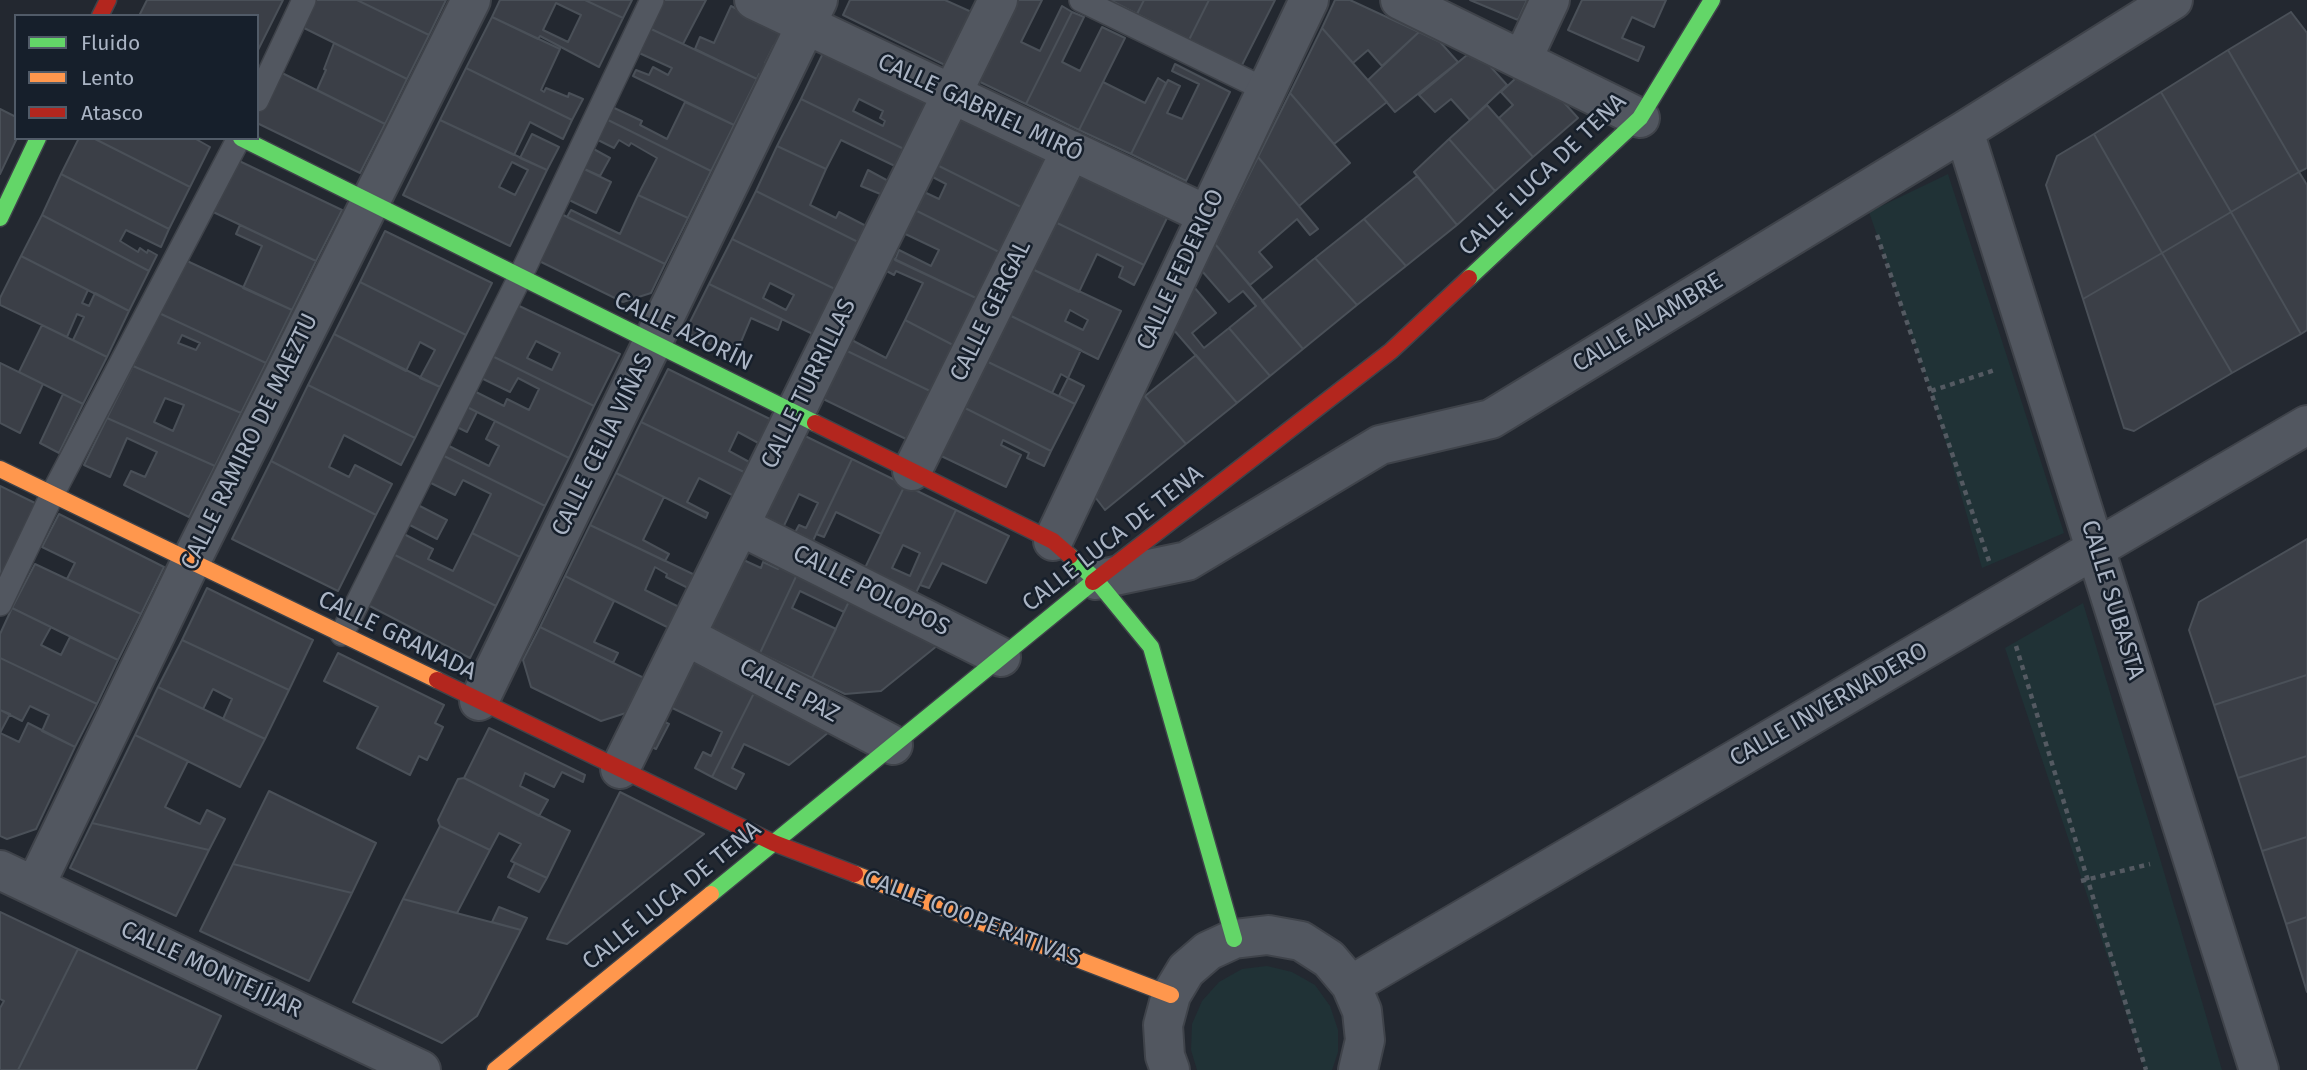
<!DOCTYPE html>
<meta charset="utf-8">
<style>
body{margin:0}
#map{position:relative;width:2307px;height:1070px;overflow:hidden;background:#232830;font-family:"Fira Sans",sans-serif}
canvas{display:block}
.legend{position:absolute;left:14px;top:14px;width:245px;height:126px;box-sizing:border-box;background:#161f2b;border:2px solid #515b68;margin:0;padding:9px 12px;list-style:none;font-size:21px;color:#aab4c4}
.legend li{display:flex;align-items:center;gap:14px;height:35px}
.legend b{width:35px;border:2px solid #515b68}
</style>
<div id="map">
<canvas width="2307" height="1070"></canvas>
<ul class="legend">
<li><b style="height:9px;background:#63d668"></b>Fluido</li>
<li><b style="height:9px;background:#ff974d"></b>Lento</li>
<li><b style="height:9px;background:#b3261e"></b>Atasco</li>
</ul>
</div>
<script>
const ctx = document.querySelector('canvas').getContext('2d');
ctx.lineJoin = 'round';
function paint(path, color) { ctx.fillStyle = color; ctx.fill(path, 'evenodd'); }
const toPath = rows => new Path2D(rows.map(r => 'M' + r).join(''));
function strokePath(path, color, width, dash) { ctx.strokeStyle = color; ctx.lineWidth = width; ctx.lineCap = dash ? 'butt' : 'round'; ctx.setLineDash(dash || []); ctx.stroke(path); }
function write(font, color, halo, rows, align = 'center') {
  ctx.font = font + ' "Fira Sans",sans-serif'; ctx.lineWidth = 5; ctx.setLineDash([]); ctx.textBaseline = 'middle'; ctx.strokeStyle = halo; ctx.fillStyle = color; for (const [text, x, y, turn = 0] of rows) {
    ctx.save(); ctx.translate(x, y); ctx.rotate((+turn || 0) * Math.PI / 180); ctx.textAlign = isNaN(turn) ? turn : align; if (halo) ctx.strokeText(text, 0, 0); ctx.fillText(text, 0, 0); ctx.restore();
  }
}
paint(toPath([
 [1948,174,2064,533,1982,568,1931,391,1869,212],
 [2083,603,2161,862,2222,1070,2145,1070,2005,648],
 [1267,966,1292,972,1315,985,1330,1006,1338,1030,1338,1052,1332,1070,1197,1070,1191,1050,1192,1024,1202,1001,1219,982,1242,969]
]), '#203236');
const building = toPath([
 [147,0,283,0,257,52,257,16,139,16,147,0],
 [313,0,357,0,429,35,407,79,300,26,313,0],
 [357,0,446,0,429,35,357,0],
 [500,0,585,0,623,18,599,67,540,36,538,39,492,17,500,0],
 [556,3,581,15,568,42,543,30,556,3],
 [585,0,632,0,623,18,585,0],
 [662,0,706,0,683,44,649,28,662,0],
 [850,0,945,0,976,14,949,67,843,15,850,0],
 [1013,0,1042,0,1021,42,1040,51,1062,6,1072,12,1026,104,974,79,1013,0],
 [1110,0,1144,0,1137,14,1110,0],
 [1144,0,1209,0,1189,40,1137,14,1144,0],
 [1209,0,1275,0,1241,67,1189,40,1209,0],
 [1335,0,1350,0,1419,32,1382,66,1368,50,1353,63,1322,28,1335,0],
 [1470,0,1527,0,1518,20,1470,0],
 [1582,0,1666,0,1654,27,1632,17,1622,38,1644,47,1638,61,1568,30,1582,0],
 [731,6,780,31,779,35,784,37,778,48,774,45,765,63,770,65,764,77,759,74,757,79,695,49,700,37,714,43,731,6],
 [1072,12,1084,17,1062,62,1080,71,1102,27,1125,38,1079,130,1026,104,1072,12],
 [2291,12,2307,33,2307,168,2299,172,2228,50,2291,12],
 [492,17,560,49,541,90,544,92,546,88,568,97,569,93,583,99,572,120,466,68,492,17],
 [649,28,757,79,734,125,633,76,636,70,649,75,653,67,668,75,672,68,637,52,649,28],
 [1322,28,1387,102,1334,144,1290,93,1322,28],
 [1419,32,1440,42,1458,62,1395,112,1368,80,1419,32],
 [334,43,407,79,385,124,317,90,326,70,324,69,334,43],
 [2228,50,2299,172,2231,212,2161,92,2228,50],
 [824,51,931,104,908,151,801,99,824,51],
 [859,99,883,111,880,118,885,121,883,126,853,111,859,99],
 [1467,55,1489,65,1507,85,1470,120,1451,99,1435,112,1419,95,1467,55],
 [1175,64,1230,92,1186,181,1131,154,1168,80,1180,86,1167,113,1182,119,1199,84,1172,71,1175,64],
 [466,68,572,120,563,139,530,122,514,155,440,120,466,68],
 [278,71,385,124,360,173,257,123,257,114,278,71],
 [1158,78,1166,83,1131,154,1079,130,1103,82,1145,103,1158,78],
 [1516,78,1558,96,1578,118,1533,157,1499,118,1513,105,1501,92,1516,78],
 [2161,92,2231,212,2162,253,2094,134,2161,92],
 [1290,93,1350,163,1299,206,1258,157,1290,93],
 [801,99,908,151,899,168,841,140,826,169,777,146,801,99],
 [685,102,734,125,711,171,604,118,610,106,642,121,640,125,667,139,685,102],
 [1487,105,1533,157,1495,191,1449,139,1487,105],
 [0,109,16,117,17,138,0,174,0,109],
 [956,116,1045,160,1021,207,933,163,956,116],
 [604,118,711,171,688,218,638,195,657,158,631,143,629,146,619,140,614,148,594,138,604,118],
 [440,120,547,170,510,246,403,195,440,120],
 [512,162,528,170,515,195,499,187,512,162],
 [532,134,559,147,547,170,520,158,532,134],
 [2094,134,2162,253,2083,299,2046,185,2057,156,2094,134],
 [79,138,93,138,190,187,169,229,61,174,79,138],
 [93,138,194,138,210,147,190,187,93,138],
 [1449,139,1495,191,1457,225,1414,172,1449,139],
 [777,146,826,169,810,205,836,218,839,212,870,228,862,244,756,191,777,146],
 [590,147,610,158,600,176,580,167,590,147],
 [1258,157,1318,229,1310,235,1297,219,1259,252,1272,267,1250,285,1215,244,1258,157],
 [235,159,342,210,316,261,209,210,235,159],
 [933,163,1021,207,999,252,911,208,920,190,939,199,946,184,927,174,933,163],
 [580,167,611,182,596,213,565,198,580,167],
 [868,170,892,183,885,196,861,186,868,170],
 [2299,172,2307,185,2307,330,2301,334,2231,212,2299,172],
 [61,174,169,229,161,247,126,230,120,241,138,252,140,248,147,253,148,250,157,255,149,271,42,215,61,174],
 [1076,174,1167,218,1144,265,1053,221,1076,174],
 [1417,176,1457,225,1406,266,1364,219,1417,176],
 [756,191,862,244,839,291,732,239,756,191],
 [638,195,688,218,665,264,567,217,571,210,620,234,638,195],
 [911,208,999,252,976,298,895,260,899,250,931,266,939,250,899,231,911,208],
 [557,212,665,264,651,293,623,302,535,259,557,212],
 [2231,212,2301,334,2232,373,2162,253,2231,212],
 [42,215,149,271,129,311,21,256,42,215],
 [1364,219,1406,266,1357,305,1315,258,1364,219],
 [1053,221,1144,265,1134,285,1119,277,1123,267,1097,254,1079,292,1030,268,1053,221],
 [240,225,316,261,292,310,243,288,262,246,236,234,240,225],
 [385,231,492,283,466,335,360,282,385,231],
 [732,239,839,291,817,336,709,284,732,239],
 [770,283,794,295,786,310,763,298,770,283],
 [1215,244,1303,349,1270,376,1229,328,1256,306,1243,291,1229,302,1202,271,1215,244],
 [2162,253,2232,373,2134,431,2124,428,2083,299,2162,253],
 [886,255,976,298,953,345,905,320,923,283,896,271,894,275,881,268,886,255],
 [21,256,88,290,82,303,89,306,95,293,129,311,107,357,73,340,84,317,77,314,67,337,0,305,0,298,21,256],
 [1315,258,1357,305,1303,349,1262,301,1315,258],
 [185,260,292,310,266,363,159,313,185,260],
 [1030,268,1121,311,1098,359,1007,314,1030,268],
 [1070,310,1088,320,1083,330,1065,321,1070,310],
 [360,282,466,335,440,387,420,378,435,350,420,342,406,371,334,334,360,282],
 [709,284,782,319,778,330,751,318,735,356,685,332,709,284],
 [1194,287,1216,313,1192,333,1204,348,1229,328,1270,376,1237,403,1173,329,1194,287],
 [513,303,620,354,594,406,488,354,513,303],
 [536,341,560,353,552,370,527,358,536,341],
 [159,313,266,363,241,413,133,366,159,313],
 [182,335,200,343,196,350,178,343,182,335],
 [1007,314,1081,350,1068,378,1061,374,1052,393,984,360,1007,314],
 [905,320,953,345,930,391,841,348,846,337,886,358,905,320],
 [42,325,107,357,83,404,19,372,42,325],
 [334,334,440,387,415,438,308,385,334,334],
 [841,348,930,391,906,439,817,396,841,348],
 [488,354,594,406,569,458,463,405,470,389,504,406,507,399,529,410,539,389,518,378,510,392,477,376,488,354],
 [1196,355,1237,403,1186,444,1145,396,1196,355],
 [984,360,1075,404,1051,451,961,406,984,360],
 [0,363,43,384,20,433,0,423,0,363],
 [133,366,241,413,215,466,107,418,133,366],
 [165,398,184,405,173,431,154,422,165,398],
 [668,369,774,421,762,445,738,432,729,451,753,464,748,474,641,422,668,369],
 [1068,378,1084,386,1075,404,1059,396,1068,378],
 [308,385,415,438,401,465,344,435,329,467,349,477,355,465,392,484,376,515,271,461,308,385],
 [1142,393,1186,444,1105,510,1092,493,1142,393],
 [63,394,83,404,59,453,40,443,63,394],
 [463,405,477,412,467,432,453,425,463,405],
 [961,406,1051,451,1044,466,1027,458,1029,453,1003,440,1001,445,1021,455,1006,487,937,454,961,406],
 [107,418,215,466,189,517,124,485,131,471,145,477,157,452,127,438,110,477,84,465,107,418],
 [495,421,569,458,545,506,438,453,443,443,489,466,499,446,486,439,495,421],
 [641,422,748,474,736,497,699,478,687,502,708,513,706,518,616,473,641,422],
 [799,433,852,459,810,547,792,538,799,525,806,528,818,503,799,494,781,532,756,520,799,433],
 [438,453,545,506,520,557,472,533,491,494,463,480,455,495,425,480,438,453],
 [852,459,905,485,881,534,836,512,824,537,816,534,852,459],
 [271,461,376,515,338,591,232,539,271,461],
 [616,473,664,497,643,540,669,554,665,561,590,525,616,473],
 [905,485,956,510,914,597,863,572,905,485],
 [903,545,920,553,910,576,892,568,903,545],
 [0,486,37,504,0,584,0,486],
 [414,503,447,520,437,539,404,522,414,503],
 [956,510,1009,536,986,583,942,563,929,588,920,585,956,510],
 [59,514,164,567,141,614,67,579,75,563,42,547,59,514],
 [590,525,697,576,690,589,666,577,667,574,655,567,645,590,681,608,671,629,565,576,590,525],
 [400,532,433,549,428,559,453,571,472,533,520,557,496,606,389,552,400,532],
 [2307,539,2307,675,2214,705,2189,630,2199,602,2307,539],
 [389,552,496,606,470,658,364,603,389,552],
 [737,557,761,568,763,562,778,569,783,557,801,566,760,653,704,625,737,557],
 [35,564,141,614,118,660,12,608,35,564],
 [801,566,854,591,844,612,800,591,792,608,836,629,812,678,760,653,801,566],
 [565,576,614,601,594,642,618,653,613,663,540,627,565,576],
 [207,588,313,640,289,690,182,640,207,588],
 [854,591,948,637,881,691,845,694,812,678,854,591],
 [12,608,51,627,41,645,61,655,70,637,118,660,97,704,0,658,0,634,12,608],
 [540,627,646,679,629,712,601,721,531,687,523,660,540,627],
 [182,640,289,690,265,739,223,719,232,699,213,689,203,709,158,687,182,640],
 [338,653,444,705,435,723,443,727,427,760,419,756,410,775,357,748,378,707,324,681,338,653],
 [688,656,756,689,712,777,695,768,703,752,711,756,722,732,664,704,688,656],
 [0,658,97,704,75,747,42,731,49,715,30,706,22,721,0,710,0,658],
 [2307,675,2307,756,2238,778,2214,705,2307,675],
 [158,687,265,739,240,787,135,735,158,687],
 [756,689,835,727,789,765,744,744,732,768,744,774,736,789,712,777,756,689],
 [0,710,10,714,0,733,19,742,28,723,75,747,36,829,7,839,0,836,0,710],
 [657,718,669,724,656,749,645,744,657,718],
 [489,728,585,775,583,782,562,772,554,787,525,773,520,786,548,800,539,816,464,778,489,728],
 [135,735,188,761,165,807,200,824,207,810,225,819,209,850,92,823,135,735],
 [2307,756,2307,837,2262,851,2238,778,2307,756],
 [464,778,570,831,547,878,511,861,521,844,499,833,490,850,440,826,438,820,458,779,464,778],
 [269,791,376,843,352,893,233,864,269,791],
 [620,792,704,834,567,944,547,939,620,792],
 [92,823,209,850,176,916,70,868,92,823],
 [440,826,490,850,457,913,403,899,440,826],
 [2307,837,2307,917,2286,924,2262,851,2307,837],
 [515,863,547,878,539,892,508,877,515,863],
 [233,864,352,893,309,981,200,931,233,864],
 [403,899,521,930,477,1016,442,1043,353,1002,403,899],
 [499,907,527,918,521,930,492,922,499,907],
 [0,912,78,949,18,1070,0,1070,0,1008,4,1001,0,999,0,912],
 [2307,917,2307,992,2286,924,2307,917],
 [78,949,221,1016,196,1070,18,1070,78,949]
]);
paint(building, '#3b3f47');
strokePath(building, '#4a5058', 2);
const lane = toPath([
 [1081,0,1266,90],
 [257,100,304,0],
 [0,604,52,495,239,138],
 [342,634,520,277,652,0]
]);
const street = toPath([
 [754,0,1207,215],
 [1400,0,1640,118],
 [1522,60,1550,0],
 [1964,131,2259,1070],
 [912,471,1071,150],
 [740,526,1001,657],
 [1053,541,1309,0],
 [1096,580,1187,561,1380,445,1491,419,1964,131,2173,0],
 [686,636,893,745],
 [479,701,818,0],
 [620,769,998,0],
 [0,870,421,1070],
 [35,886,191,561,471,0],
 [1351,985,2307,425],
 [1170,1070,1165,1056,1163,1025,1171,995,1186,970,1208,951,1234,939,1268,935,1301,941,1329,959,1351,985,1362,1011,1365,1040,1358,1070]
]);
const fast = toPath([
 [241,138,815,423],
 [0,218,38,138],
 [1469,278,1640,118,1712,0],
 [1070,556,1096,580,1151,647,1234,939],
 [711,894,1093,582]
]);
const slow = toPath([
 [0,469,437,680],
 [855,874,1171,995],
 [495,1070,711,894]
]);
const jam = toPath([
 [100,16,108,0],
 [815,423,1053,541,1070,556],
 [1093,582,1391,351,1469,278],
 [437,680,774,843,855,874]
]);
strokePath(lane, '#3f434a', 26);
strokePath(street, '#3f434a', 42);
strokePath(fast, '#3f434a', 19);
strokePath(slow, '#3f434a', 19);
strokePath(jam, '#3f434a', 19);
strokePath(toPath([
 [1877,235,1989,561],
 [1931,391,1995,370],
 [2016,646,2146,1070],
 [2081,881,2150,864]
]), '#545a62', 4.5, [5, 5]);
strokePath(lane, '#525760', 23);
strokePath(street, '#525760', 38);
strokePath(fast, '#63d668', 16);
strokePath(slow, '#ff974d', 16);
strokePath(jam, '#b3261e', 16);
write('24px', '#aab4c4', '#161f2b', [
 ["CALLE GABRIEL MIRÓ",980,108,25],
 ["CALLE LUCA DE TENA",1543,175,-44],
 ["CALLE FEDERICO",1181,270,-65],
 ["CALLE GERGAL",991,311,-64],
 ["CALLE ALAMBRE",1648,323,-31],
 ["CALLE AZORÍN",683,332,26],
 ["CALLE TURRILLAS",809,384,-64],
 ["CALLE RAMIRO DE MAEZTU",250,442,-64],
 ["CALLE CELIA VIÑAS",603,445,-64],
 ["CALLE LUCA DE TENA",1113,539,-38],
 ["CALLE POLOPOS",871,591,27],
 ["CALLE SUBASTA",2112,600,73],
 ["CALLE GRANADA",397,636,26],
 ["CALLE PAZ",789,691,28],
 ["CALLE INVERNADERO",1829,705,-30],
 ["CALLE LUCA DE TENA",672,896,-39],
 ["CALLE COOPERATIVAS",972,919,21],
 ["CALLE MONTEJÍJAR",211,970,25]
]);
</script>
